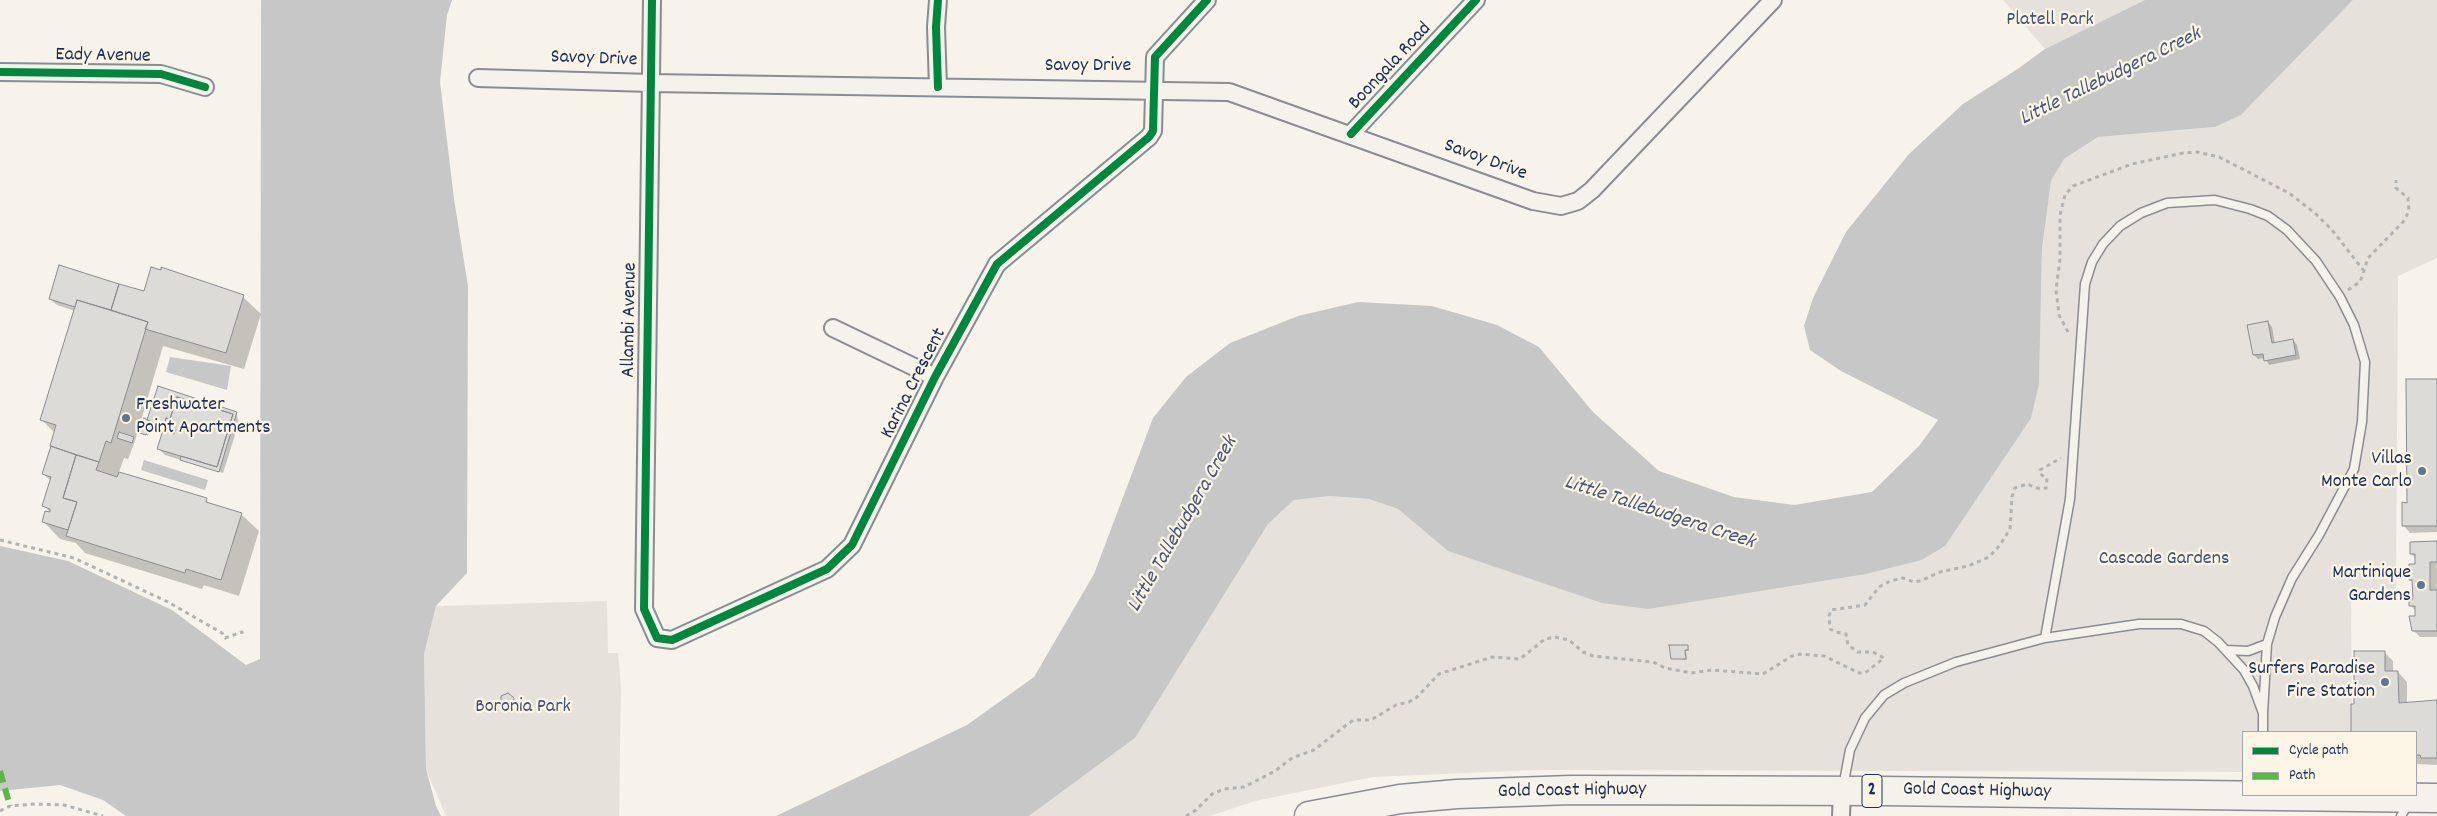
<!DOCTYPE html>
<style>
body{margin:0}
#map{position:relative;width:2437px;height:816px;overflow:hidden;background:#f7f3ea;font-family:Dekko,sans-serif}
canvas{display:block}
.legend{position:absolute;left:2242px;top:731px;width:175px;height:65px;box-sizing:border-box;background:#fcf5e5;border:1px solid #a2a6af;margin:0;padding:6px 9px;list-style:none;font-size:15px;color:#1b2f5e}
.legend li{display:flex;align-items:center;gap:10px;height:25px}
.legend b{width:25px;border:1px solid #a2a6af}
</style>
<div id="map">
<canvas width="2437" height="816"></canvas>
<ul class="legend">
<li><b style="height:6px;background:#00873e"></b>Cycle path</li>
<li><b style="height:6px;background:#58b947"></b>Path</li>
</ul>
</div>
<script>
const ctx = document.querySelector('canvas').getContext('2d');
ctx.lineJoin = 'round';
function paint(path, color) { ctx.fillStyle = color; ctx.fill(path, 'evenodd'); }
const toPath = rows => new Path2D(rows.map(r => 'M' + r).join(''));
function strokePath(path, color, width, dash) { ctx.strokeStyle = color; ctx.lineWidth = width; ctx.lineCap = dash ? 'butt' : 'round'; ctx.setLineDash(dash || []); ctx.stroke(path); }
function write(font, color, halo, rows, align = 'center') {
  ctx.font = font + ' Dekko,sans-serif'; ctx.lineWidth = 4.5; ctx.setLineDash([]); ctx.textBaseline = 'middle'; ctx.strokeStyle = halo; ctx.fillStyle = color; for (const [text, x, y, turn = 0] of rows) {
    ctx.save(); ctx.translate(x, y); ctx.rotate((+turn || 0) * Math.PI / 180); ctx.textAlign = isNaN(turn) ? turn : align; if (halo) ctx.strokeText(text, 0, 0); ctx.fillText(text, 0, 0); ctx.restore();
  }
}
paint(toPath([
 [2003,0,2145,0,2045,49],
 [2353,0,2437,0,2437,258,2398,276,2396,591,2351,591,2352,732,2243,732,2243,772,1535,770,1373,777,1255,801,1210,816,1029,816,1135,738,1268,524,1294,500,1330,496,1369,499,1398,509,1448,551,1866,574,1922,560,1945,546,2039,384,2042,249,2051,181,2064,159,2098,137,2215,127,2241,115],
 [607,601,608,653,618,653,621,685,619,816,446,816,426,769,424,654,436,606]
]), '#e6e2db');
paint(toPath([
 [261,0,452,0,447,15,440,82,454,199,468,286,467,573,436,606,424,654,426,769,436,806,441,816,126,816,103,800,60,785,0,791,0,546,68,561,172,610,246,665,260,659],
 [2145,0,2353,0,2241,115,2215,127,2098,137,2064,159,2051,181,2042,249,2039,384,2031,418,1945,546,1922,560,1866,574,1648,609,1602,603,1448,551,1398,509,1369,499,1330,496,1294,500,1268,524,1135,738,1029,816,776,816,967,725,1034,677,1094,574,1153,418,1186,377,1230,343,1298,316,1358,302,1432,306,1497,325,1539,347,1593,412,1659,471,1734,497,1794,505,1872,492,1919,446,1938,420,1841,371,1810,350,1804,326,1813,298,1846,232,1909,154,1963,104,2019,68,2045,49],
 [170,357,231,366,227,390,166,372],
 [144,460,208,480,205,490,141,470]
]), '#c7c7c7');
paint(toPath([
 [145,292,243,297,261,314,244,369,163,346,134,444,128,459,124,458,119,472,206,500,211,505,241,514,259,531,239,596,204,585,202,589,85,553,76,543,60,539,43,521,52,514,44,506,51,481,43,474,55,433,42,420,75,311,57,305,50,299],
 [2268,322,2272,327,2275,344,2293,340,2297,345,2300,359,2269,365,2265,358,2258,359,2254,355],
 [2437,381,2437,532,2410,533,2404,526],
 [236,413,239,422,223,473,165,455,158,448,175,435,167,427,152,422,148,436,141,432,148,420],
 [2437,543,2437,637,2420,637,2414,631,2416,611,2410,605,2414,600,2414,583,2411,579,2417,566,2417,559,2411,554],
 [1687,646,1689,651,1686,651,1687,660,1672,658],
 [2384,652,2393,661,2393,672,2398,672,2407,682,2407,704,2437,701,2437,765,2416,764,2416,732,2352,732,2352,705,2356,705],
 [513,699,515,701,514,707,509,709,504,706]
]), '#0003');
const building = toPath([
 [59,265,119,284,111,310,77,300,75,307,49,299,59,265],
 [151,267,161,270,161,267,244,295,226,353,145,329,148,322,111,310,119,284,144,291,151,267],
 [77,300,148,322,111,443,106,441,99,462,50,446,56,425,40,420,77,300],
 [2268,321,2272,343,2293,339,2296,355,2264,361,2263,354,2253,355,2247,325,2268,321],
 [2406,379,2437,379,2437,526,2402,526,2402,502,2407,503,2406,379],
 [158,386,237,412,219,472,180,460,181,456,217,467,233,414,177,397,170,419,166,418,164,426,147,420,158,386],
 [177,397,233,414,217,467,157,449,163,430,174,434,176,429,164,426,166,418,170,419,177,397],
 [144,418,150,421,146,435,139,433,144,418],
 [119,432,134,437,132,443,117,438,119,432],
 [51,446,76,455,63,498,77,502,68,530,42,522,45,511,50,512,50,509,42,506,51,477,42,474,51,446],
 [76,455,99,462,96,470,117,477,119,472,207,498,206,502,242,513,221,580,186,569,185,573,66,536,77,502,63,498,76,455],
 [2437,541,2437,562,2430,562,2430,590,2437,590,2437,631,2412,631,2409,616,2415,616,2415,606,2409,606,2409,599,2413,599,2412,580,2409,580,2409,564,2415,564,2415,554,2410,554,2410,542,2437,541],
 [1669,645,1688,645,1688,650,1685,650,1686,659,1671,659,1669,645],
 [2354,651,2385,651,2385,671,2398,671,2399,703,2437,700,2437,758,2421,758,2420,755,2416,755,2416,732,2351,732,2351,704,2354,704,2354,651],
 [508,693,514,698,513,706,507,708,501,704,501,696,508,693]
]);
paint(building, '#dddbd7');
strokePath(building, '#8a8c91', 1);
const lane = toPath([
 [2045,638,2070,499,2085,284,2092,262,2103,244,2120,226,2141,213,2167,203,2215,200,2250,209,2268,216,2287,230,2316,261,2340,297,2354,325,2365,362,2362,422,2354,469,2319,535,2292,578,2275,617,2267,644,2263,713],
 [2227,650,2248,651,2267,644],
 [1843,787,1850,750,1865,718,1884,695,1904,683,1956,662,2045,638,2139,624,2181,624,2204,631,2218,642,2244,670,2253,686,2263,713,2263,732],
 [2401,816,2408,804]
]);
const street = toPath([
 [652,0,644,609,657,638,672,640,827,569,852,545,935,377,997,264,1149,137,1153,131,1155,57,1207,0],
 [938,0,936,27,938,87],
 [0,72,161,74,205,87],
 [478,78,651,83,1229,92,1533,201,1561,206,1578,201,1592,190,1773,0],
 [1351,134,1476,0],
 [833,328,935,377],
 [1841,816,1842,791]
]);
const highway = toPath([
 [1309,816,1400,799,1457,794,1571,790,1882,791,2437,798]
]);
strokePath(lane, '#8a8c91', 11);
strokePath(street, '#8a8c91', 20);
strokePath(highway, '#8a8c91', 31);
strokePath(toPath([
 [2348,290,2360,282,2368,258,2403,222,2409,211,2408,198,2396,188,2396,180],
 [2068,332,2059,315,2056,290,2060,259,2060,215,2065,195,2073,186,2132,164,2183,153,2197,152,2219,157,2289,193,2316,214,2332,230,2364,271],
 [0,540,74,558,168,602,222,633,225,638,242,632,243,635],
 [0,811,10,806,35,804,64,805,103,816],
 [1186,816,1196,810,1212,794,1224,789,1244,787,1275,771,1292,758,1314,750,1349,723,1354,720,1371,720,1396,705,1409,702,1416,698,1439,674,1492,657,1520,659,1545,639,1555,637,1569,640,1583,652,1593,656,1653,662,1665,668,1691,673,1712,670,1763,674,1792,656,1800,654,1824,656,1859,673,1865,673,1884,658,1873,652,1858,652,1848,645,1846,634,1836,632,1830,629,1829,616,1831,610,1865,605,1879,587,1890,581,1903,578,1914,582,1920,581,1940,572,1968,566,1989,557,2000,545,2010,529,2012,497,2015,488,2027,484,2040,489,2046,488,2047,478,2040,474,2040,470,2061,458]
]), '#b2b3b4', 3, [4, 4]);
strokePath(lane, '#f5f2ec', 8);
strokePath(street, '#f5f2ec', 16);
strokePath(highway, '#f5f2ec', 28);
strokePath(toPath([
 [0,771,10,806]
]), '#58b947', 6, [12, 6]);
strokePath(toPath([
 [652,0,644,609,657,638,672,640,827,569,852,545,935,377,997,264,1149,137,1153,131,1155,57,1207,0],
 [938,0,936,27,938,87],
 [0,72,161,74,205,87],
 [1351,134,1476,0]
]), '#00873e', 8);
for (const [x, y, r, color] of [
 [126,418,5,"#68748f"],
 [2422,471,5,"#68748f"],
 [2421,585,5,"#68748f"],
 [2385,682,5,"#68748f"]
]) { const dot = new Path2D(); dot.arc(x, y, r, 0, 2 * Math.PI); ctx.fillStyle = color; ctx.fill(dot); strokePath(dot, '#fcf5e5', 2); }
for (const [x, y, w] of [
 [1872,791,20]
]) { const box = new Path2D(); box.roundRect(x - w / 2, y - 16.5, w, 33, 4); ctx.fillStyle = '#fcf5e5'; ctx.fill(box); strokePath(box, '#1b2f5e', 1); }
write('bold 19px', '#1b2f5e', null, [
 ["2",1872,791]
]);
write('20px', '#425176', '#fcf5e5', [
 ["Platell Park",2050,21],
 ["Cascade Gardens",2164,560],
 ["Boronia Park",523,708]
]);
write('20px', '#1b2f5e', '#fcf5e5', [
 ["Eady Avenue",103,57,1],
 ["Savoy Drive",594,60,2],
 ["Savoy Drive",1088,67],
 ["Boongala Road",1391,67,-47],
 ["Savoy Drive",1485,161,20],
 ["Allambi Avenue",631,320,-89],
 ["Karina Crescent",915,384,-63],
 ["Gold Coast Highway",1572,792,-1],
 ["Gold Coast Highway",1977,792,1]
]);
write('20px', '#1b2f5e', '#fcf5e5', [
 ["Freshwater",136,406,"left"],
 ["Point Apartments",136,429,"left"],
 ["Villas",2412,460],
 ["Monte Carlo",2412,483],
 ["Martinique",2411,574],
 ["Gardens",2411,597],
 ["Surfers Paradise",2375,670],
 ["Fire Station",2375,693]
], 'right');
write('italic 21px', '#485779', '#fcf5e5', [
 ["Little Tallebudgera Creek",2111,78,-26],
 ["Little Tallebudgera Creek",1659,514,18],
 ["Little Tallebudgera Creek",1184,525,-60]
]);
</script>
